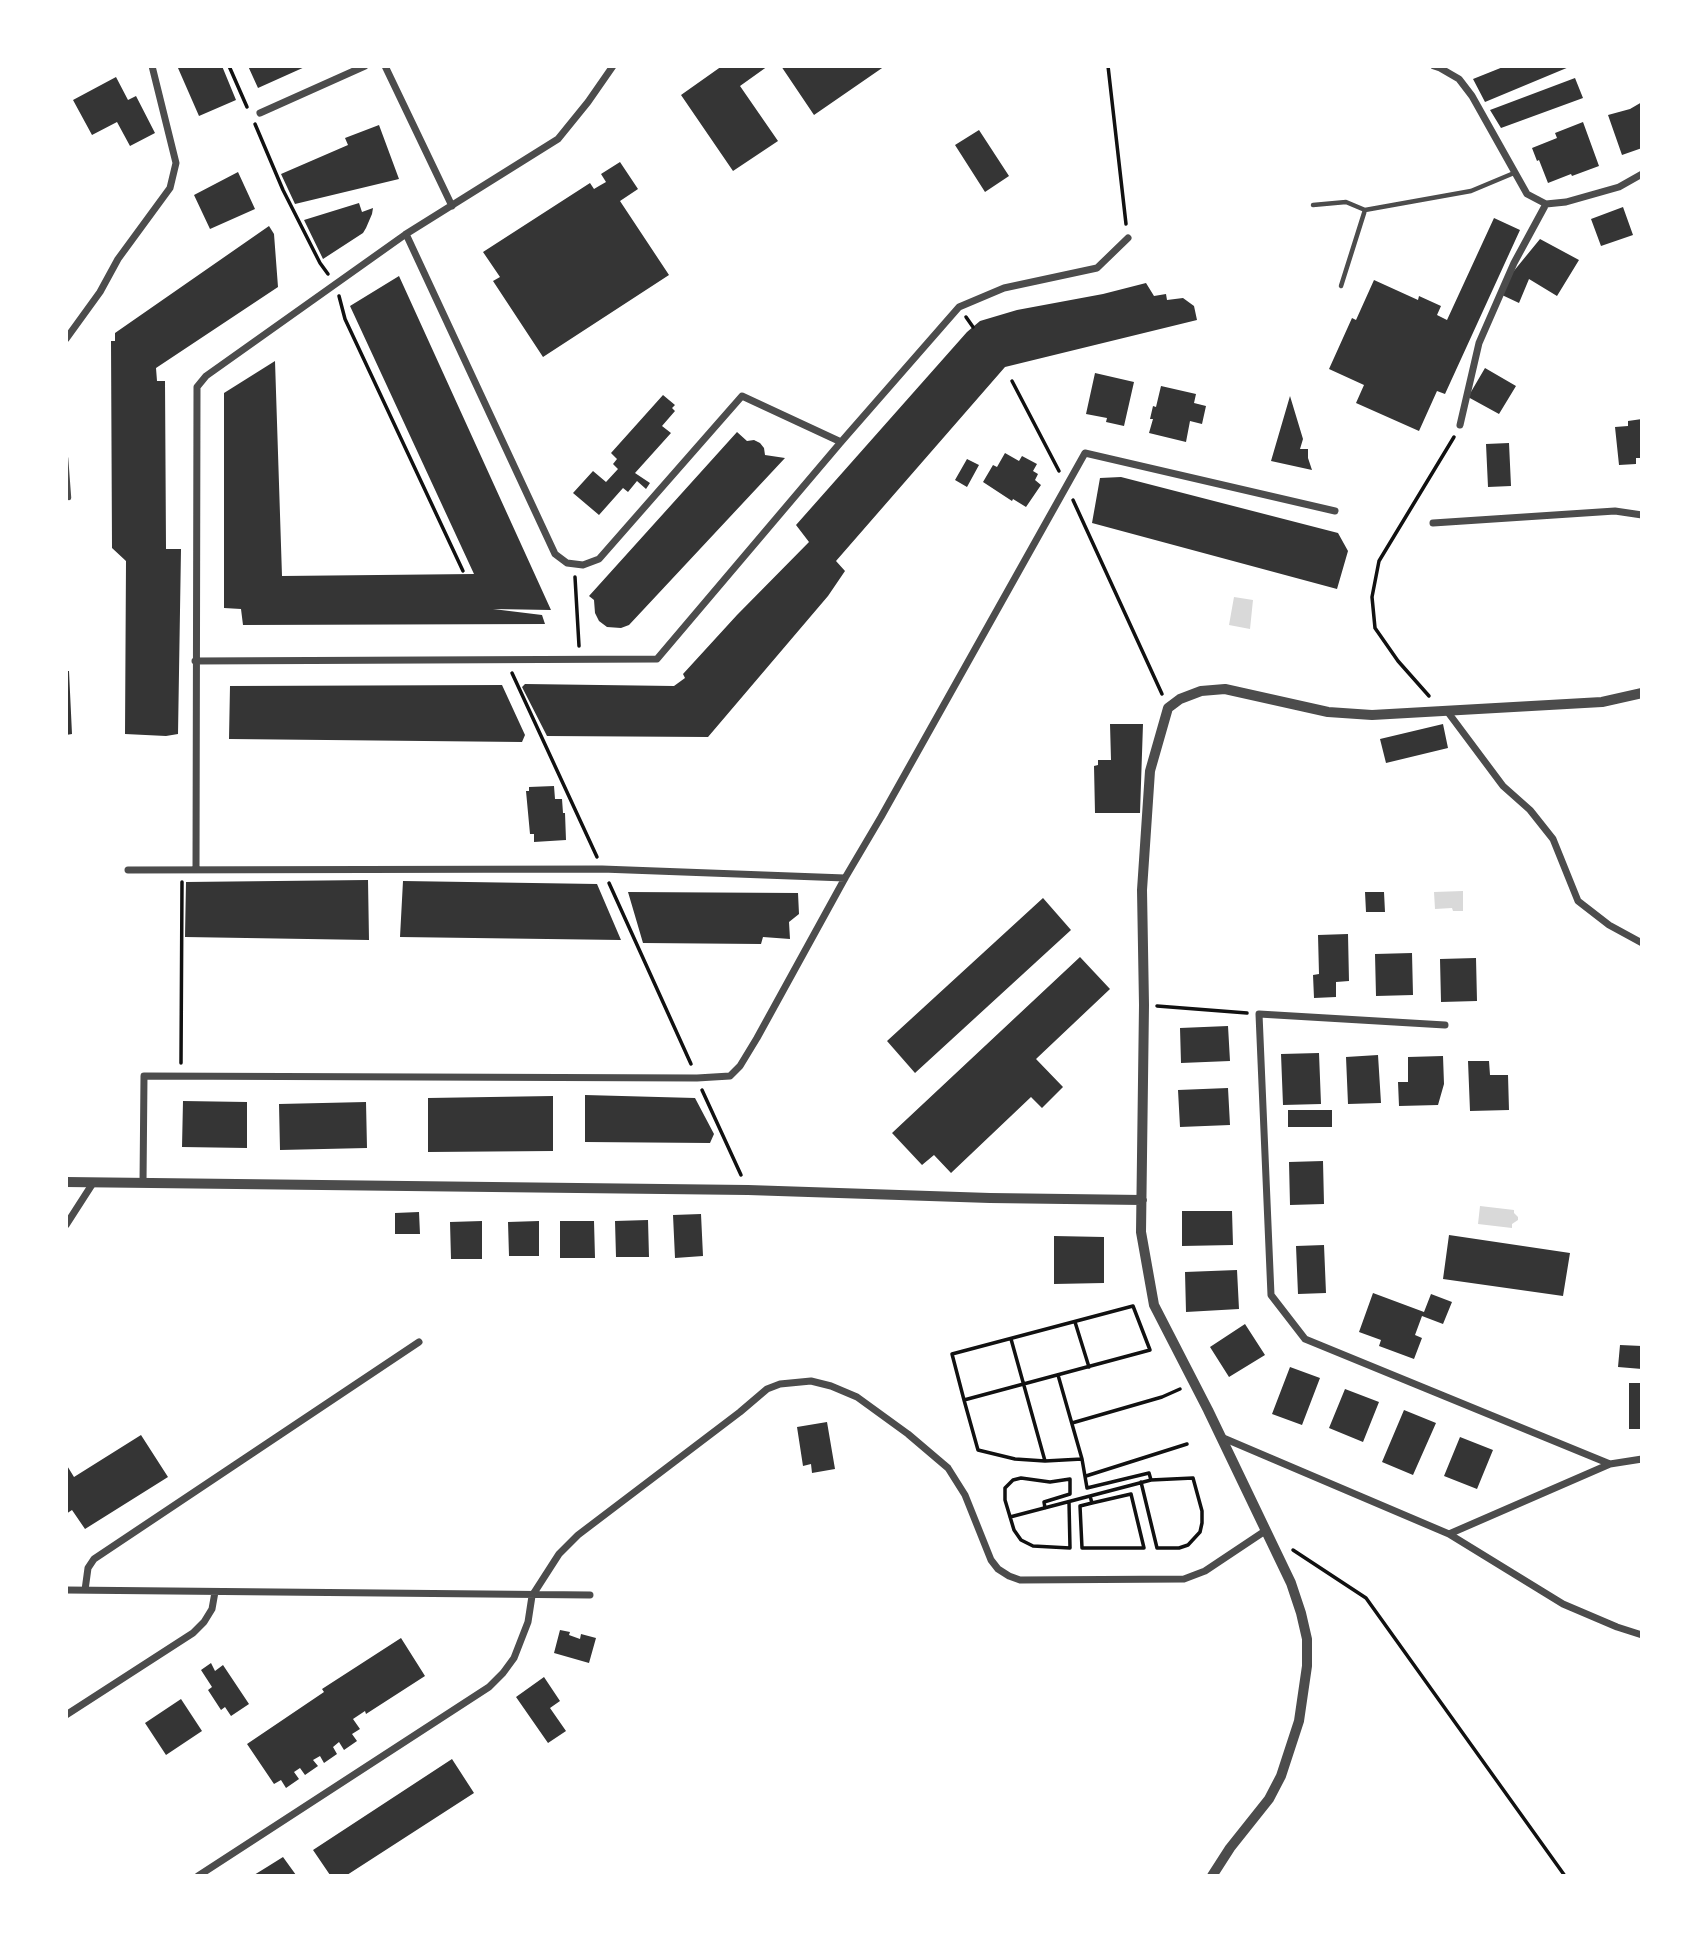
<!DOCTYPE html>
<style>
body{margin:0}
#map{position:relative;width:1708px;height:1942px;overflow:hidden;background:#fff;font-family:"PT Sans Narrow",sans-serif}
canvas{display:block}
.frame{position:absolute;inset:0;border:68px solid #fff;pointer-events:none}
</style>
<div id="map">
<canvas width="1708" height="1942"></canvas>
<div class="frame"></div>
</div>
<script>
const ctx = document.querySelector('canvas').getContext('2d');
ctx.lineJoin = 'round';
function paint(path, color) { ctx.fillStyle = color; ctx.fill(path, 'evenodd'); }
const toPath = rows => new Path2D(rows.map(r => 'M' + r).join(''));
function strokePath(path, color, width, dash) { ctx.strokeStyle = color; ctx.lineWidth = width; ctx.lineCap = dash ? 'butt' : 'round'; ctx.setLineDash(dash || []); ctx.stroke(path); }
paint(toPath([
 [1234,597,1253,600,1250,629,1229,625],
 [1463,891,1463,911,1453,911,1452,908,1435,909,1434,892],
 [1480,1206,1514,1210,1514,1213,1518,1217,1518,1220,1512,1224,1512,1228,1478,1224]
]), '#d9d9d9');
paint(toPath([
 [181,66,222,66,236,100,199,116,178,68],
 [248,66,307,66,258,88],
 [722,66,768,66,740,86,778,141,733,171,681,95],
 [781,66,885,66,814,115],
 [1503,67,1569,67,1485,102,1473,79],
 [116,77,128,100,136,96,155,133,130,146,117,122,92,135,73,100],
 [1575,78,1583,98,1501,128,1490,110],
 [1642,102,1642,148,1622,155,1608,115,1630,109],
 [1583,122,1599,166,1572,176,1571,174,1548,183,1539,160,1537,161,1532,148,1557,138,1555,133],
 [379,125,399,179,295,204,281,174,348,145,345,138],
 [979,130,1009,176,985,192,955,145],
 [620,162,638,189,620,201,669,275,543,357,493,281,500,277,483,252,590,183,594,189,599,186,606,182,601,174],
 [238,172,255,209,210,229,194,195],
 [359,203,362,212,373,208,372,214,366,228,363,233,323,259,304,220],
 [1623,207,1633,235,1601,246,1591,219],
 [1494,218,1520,230,1445,394,1437,391,1419,431,1356,403,1364,385,1329,369,1352,318,1356,320,1374,280,1418,300,1419,296,1441,306,1437,315,1447,320],
 [269,226,274,234,278,287,156,368,157,381,165,381,166,549,181,549,178,734,166,736,125,734,126,561,112,548,111,341,115,341,115,333],
 [1540,239,1579,260,1557,296,1529,279,1519,303,1502,295,1513,272],
 [399,276,551,610,493,609,542,615,545,624,243,625,241,609,224,608,224,393,275,361,282,576,474,574,350,306],
 [1146,283,1154,296,1166,294,1167,300,1183,298,1194,306,1197,320,1005,367,836,561,845,571,828,596,708,737,547,736,522,687,525,684,674,686,685,678,683,674,737,615,809,542,796,525,967,332,980,321,1017,310,1103,294],
 [1485,368,1516,386,1499,414,1468,397],
 [1095,373,1134,382,1124,426,1106,422,1107,418,1086,414],
 [1161,386,1196,394,1194,403,1206,406,1202,424,1190,421,1186,442,1149,433,1153,419,1150,419,1153,406,1156,407],
 [663,395,675,405,672,408,675,411,662,426,671,433,635,473,650,483,646,489,637,481,628,492,623,488,599,515,573,493,593,471,606,482,618,469,613,464,617,459,611,453],
 [1290,396,1303,439,1300,449,1308,449,1308,458,1312,470,1271,461],
 [1642,419,1642,458,1636,458,1636,464,1619,465,1615,427,1628,426,1628,421],
 [737,432,747,441,754,440,760,443,764,448,765,455,785,458,629,625,621,628,607,627,599,621,595,613,594,600,589,596],
 [1509,443,1511,486,1488,487,1486,444],
 [1005,453,1019,461,1022,456,1037,464,1033,471,1038,474,1035,480,1041,485,1026,507,1013,499,1012,501,983,482,993,465,997,467],
 [967,459,979,465,967,487,955,480],
 [1121,477,1338,533,1348,551,1337,589,1092,523,1100,478],
 [66,671,69,671,72,734,66,735],
 [502,685,525,735,522,742,229,739,230,686],
 [1110,724,1143,724,1140,813,1095,813,1094,766,1098,765,1098,760,1111,760],
 [1443,724,1448,748,1386,763,1380,739],
 [554,786,555,799,562,799,563,813,565,813,566,840,534,842,534,834,530,834,526,791,529,791,529,787],
 [368,880,369,940,185,937,186,882],
 [403,881,597,884,621,940,400,937],
 [628,892,798,893,799,914,789,922,790,939,763,937,761,944,643,943],
 [1365,892,1384,892,1385,912,1366,912],
 [1043,898,1071,930,915,1073,887,1041],
 [1348,934,1349,981,1336,982,1336,997,1314,998,1313,975,1319,974,1318,935],
 [1412,953,1413,995,1376,996,1375,954],
 [1080,957,1110,989,1036,1059,1063,1087,1042,1108,1031,1097,951,1173,934,1155,922,1165,892,1133],
 [1476,958,1477,1001,1441,1002,1440,959],
 [1228,1026,1230,1061,1181,1063,1180,1028],
 [1319,1053,1321,1104,1283,1105,1281,1054],
 [1378,1055,1381,1103,1348,1104,1346,1057],
 [1443,1056,1444,1084,1438,1105,1399,1106,1398,1082,1408,1082,1408,1057],
 [1468,1061,1489,1061,1490,1075,1508,1075,1509,1110,1470,1111],
 [1228,1088,1230,1125,1180,1127,1178,1090],
 [585,1095,695,1098,714,1134,710,1143,585,1142],
 [553,1096,553,1151,428,1152,428,1098],
 [183,1101,247,1102,247,1148,182,1147],
 [366,1102,367,1148,280,1150,279,1104],
 [1288,1110,1332,1110,1332,1127,1288,1127],
 [1323,1161,1324,1204,1290,1205,1289,1162],
 [1182,1211,1232,1211,1233,1245,1182,1246],
 [419,1212,420,1234,395,1234,395,1213],
 [701,1214,703,1256,675,1258,673,1215],
 [648,1220,649,1257,616,1257,615,1221],
 [482,1221,482,1259,451,1259,450,1222],
 [539,1221,539,1256,509,1256,508,1222],
 [560,1221,594,1221,595,1258,560,1258],
 [1449,1235,1570,1253,1563,1296,1443,1279],
 [1054,1236,1104,1237,1104,1283,1054,1284],
 [1324,1245,1326,1293,1298,1294,1296,1246],
 [1237,1270,1239,1309,1186,1312,1185,1272],
 [1373,1293,1424,1312,1431,1294,1452,1302,1443,1324,1422,1316,1415,1335,1422,1338,1414,1359,1379,1346,1381,1340,1359,1332],
 [1245,1324,1265,1355,1229,1377,1210,1347],
 [1620,1345,1642,1346,1642,1369,1618,1367],
 [1290,1367,1320,1378,1302,1425,1272,1414],
 [1629,1383,1642,1383,1642,1429,1629,1429],
 [1345,1389,1379,1402,1363,1442,1329,1428],
 [1404,1410,1436,1423,1413,1475,1382,1462],
 [827,1422,835,1469,812,1473,811,1464,803,1466,797,1427],
 [141,1435,168,1477,85,1529,72,1510,66,1514,66,1464,74,1477],
 [1460,1437,1493,1450,1477,1489,1444,1476],
 [560,1630,570,1632,569,1635,580,1639,581,1634,596,1638,589,1663,554,1653],
 [401,1638,425,1676,366,1714,365,1711,353,1719,360,1729,352,1734,357,1741,344,1750,339,1742,333,1747,337,1754,324,1763,320,1756,313,1760,318,1766,305,1775,300,1768,294,1772,299,1779,286,1788,281,1780,274,1784,247,1744,324,1692,322,1689],
 [211,1663,215,1671,223,1665,249,1704,231,1716,225,1707,221,1710,208,1690,212,1687,201,1670],
 [544,1677,560,1701,550,1708,566,1731,548,1743,516,1697],
 [181,1699,202,1731,166,1755,145,1723],
 [452,1759,474,1793,347,1875,330,1875,313,1850],
 [283,1857,296,1875,254,1875,267,1867]
]), '#353535');
strokePath(toPath([
 [229,66,247,107],
 [1108,66,1126,224],
 [255,124,283,190,320,263,328,274],
 [339,296,345,319,463,571],
 [966,317,973,327],
 [1012,381,1059,471],
 [1073,500,1162,694],
 [575,577,579,646],
 [512,673,597,857],
 [1429,696,1398,661,1375,628,1372,597,1379,561,1454,437],
 [609,883,691,1064],
 [1157,1006,1247,1013],
 [181,1063,182,882],
 [702,1090,741,1175],
 [1075,1322,1089,1367],
 [1011,1339,1045,1461],
 [964,1400,1150,1350,1133,1306,952,1354,964,1400,978,1450,1015,1459,1045,1461,1082,1459],
 [1072,1423,1162,1397,1180,1389],
 [1086,1476,1187,1444],
 [1141,1482,1157,1548,1179,1548,1188,1545,1200,1532,1202,1523,1202,1511,1193,1478,1151,1480],
 [1090,1496,1092,1503,1080,1506,1082,1548,1144,1548,1131,1494,1092,1503],
 [1045,1508,1044,1502,1070,1494,1070,1479,1050,1482,1021,1478,1013,1480,1005,1488,1005,1500,1014,1530,1021,1540,1033,1546,1070,1548,1069,1502],
 [1010,1517,1151,1480,1149,1473,1087,1488,1082,1459,1058,1375],
 [1293,1550,1366,1598,1565,1876]
]), '#111', 3.5);
strokePath(toPath([
 [1313,205,1346,202,1365,210],
 [1341,286,1365,210,1471,191,1514,173],
 [66,458,69,498]
]), '#4c4c4c', 4.5);
strokePath(toPath([
 [385,66,452,206],
 [1434,66,1440,68,1459,79,1472,96,1527,194,1546,204],
 [260,113,365,66],
 [1546,204,1566,202,1619,187,1642,174],
 [406,234,555,554,567,563,583,565,599,559,742,396,841,442],
 [66,339,100,292,118,259,170,188,176,163,152,66],
 [1460,425,1479,343,1514,263,1546,204],
 [1433,523,1615,511,1642,515],
 [195,661,657,659,841,442,959,307,1004,288,1097,268,1128,238],
 [1447,711,1503,786,1530,810,1553,839,1578,901,1609,925,1642,943],
 [196,869,197,387,206,376,406,234,558,139,588,102,613,66],
 [128,870,602,869,845,878],
 [1445,1025,1259,1014,1271,1295,1305,1339,1610,1464],
 [143,1183,144,1076,697,1078,730,1076,740,1066,757,1038,845,878,881,817,1085,453,1335,511],
 [66,1225,93,1183],
 [1221,1437,1449,1534,1610,1464,1642,1459],
 [1449,1534,1563,1604,1617,1627,1642,1635],
 [66,1590,590,1595],
 [85,1590,88,1568,94,1559,419,1342],
 [66,1715,193,1633,204,1622,212,1609,215,1592],
 [198,1876,489,1687,503,1673,514,1658,528,1622,532,1596,559,1554,578,1535,740,1412,767,1389,780,1384,811,1381,831,1386,857,1397,908,1434,948,1468,965,1495,991,1560,998,1569,1009,1576,1020,1580,1184,1579,1205,1571,1265,1531]
]), '#4c4c4c', 7);
strokePath(toPath([
 [66,1182,748,1190,990,1198,1142,1200],
 [1212,1876,1230,1848,1269,1799,1281,1776,1299,1721,1307,1666,1307,1639,1301,1613,1291,1583,1208,1410,1154,1305,1141,1232,1144,1005,1142,890,1150,771,1168,708,1180,699,1201,691,1225,689,1328,712,1372,715,1602,702,1642,693]
]), '#4c4c4c', 10);
</script>
